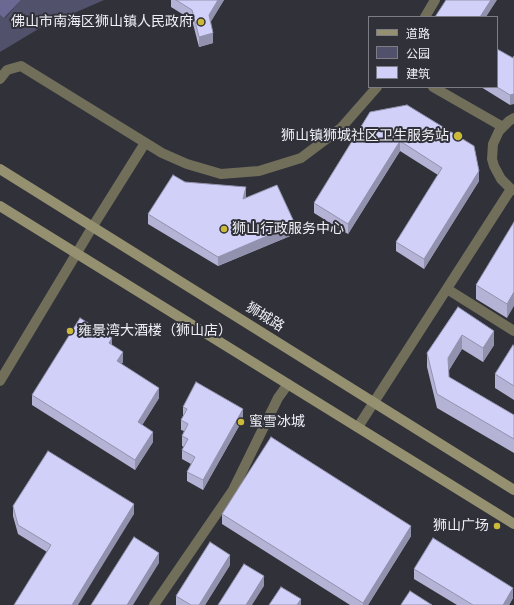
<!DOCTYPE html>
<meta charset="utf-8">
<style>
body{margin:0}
#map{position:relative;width:514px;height:605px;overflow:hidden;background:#31313a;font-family:Inter,"Noto Sans SC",sans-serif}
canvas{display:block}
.legend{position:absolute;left:368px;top:16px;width:130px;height:72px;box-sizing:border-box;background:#31313a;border:1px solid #7d7d85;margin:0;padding:5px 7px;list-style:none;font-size:12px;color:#efeff5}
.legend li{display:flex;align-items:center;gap:8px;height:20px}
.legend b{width:20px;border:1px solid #7d7d85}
</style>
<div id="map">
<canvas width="514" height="605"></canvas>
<ul class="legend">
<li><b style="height:5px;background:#949070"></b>道路</li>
<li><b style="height:11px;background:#52516c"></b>公园</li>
<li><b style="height:11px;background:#d1d0f8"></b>建筑</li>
</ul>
</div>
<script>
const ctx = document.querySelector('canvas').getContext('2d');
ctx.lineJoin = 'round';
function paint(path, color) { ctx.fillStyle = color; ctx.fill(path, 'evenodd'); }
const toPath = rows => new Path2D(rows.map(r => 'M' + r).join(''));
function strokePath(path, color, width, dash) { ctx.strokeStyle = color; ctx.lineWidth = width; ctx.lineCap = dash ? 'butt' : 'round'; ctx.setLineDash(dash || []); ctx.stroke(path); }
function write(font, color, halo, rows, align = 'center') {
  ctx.font = font + ' Inter,"Noto Sans SC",sans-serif'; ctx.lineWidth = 4; ctx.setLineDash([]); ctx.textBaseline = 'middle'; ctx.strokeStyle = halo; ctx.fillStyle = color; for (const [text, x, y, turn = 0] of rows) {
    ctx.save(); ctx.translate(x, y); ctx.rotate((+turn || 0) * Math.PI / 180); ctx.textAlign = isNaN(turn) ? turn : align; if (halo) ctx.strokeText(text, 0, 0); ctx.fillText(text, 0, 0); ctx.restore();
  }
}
paint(toPath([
 [21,0,104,0,40,28,0,52,0,15,5,18]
]), '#52516c');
paint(toPath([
 [0,0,21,0,4,18,0,15]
]), '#6b6994');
strokePath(toPath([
 [425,17,435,0],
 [0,79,7,70,21,66,162,153,187,164,221,174,259,171,301,158,341,128,377,87],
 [433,87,503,127],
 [514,118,509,121,499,131,493,144,492,159,494,166,501,179,511,189,514,190],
 [447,289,514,331],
 [0,381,93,226,145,143],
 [358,427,511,189],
 [154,605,233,490,278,398,288,384]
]), '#716f5a', 10);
strokePath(toPath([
 [0,169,514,490],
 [0,206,514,524]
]), '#949070', 10);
paint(toPath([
 [171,0,224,0,210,22,213,43,199,47,192,20,171,7],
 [513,58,510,105,481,87,497,87],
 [370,112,479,181,424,269,396,251,396,242,438,175,400,151,348,234,314,213,314,203],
 [185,182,246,197,246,198,295,234,218,266,148,224,148,214],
 [514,222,507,318,476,299,476,285],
 [458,307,494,345,483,362,462,349,449,370,449,377,514,415,514,453,437,408,427,367,427,353],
 [112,346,123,362,121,364,159,398,142,425,153,442,135,470,32,405,32,395],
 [514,346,514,400,495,388,495,374],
 [183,407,243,419,203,490,187,481,187,472,191,464,182,459,182,450,184,447,182,446,182,436,184,431,181,430,181,420,183,417],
 [13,506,134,514,47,552,18,534,13,516],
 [222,514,411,536,368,605,350,605,222,524],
 [230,565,205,605,176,605,176,596],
 [414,569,513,598,509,605,457,605,414,579]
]), '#b4b3d5');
paint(toPath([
 [218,0,224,0,209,25,209,15],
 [491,0,497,0,486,17,480,17],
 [213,33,213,43,199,47,199,37],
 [514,94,514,104,510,105,510,95],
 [400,141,400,151,348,234,348,224],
 [479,171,479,181,424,269,424,259],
 [246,187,246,197,243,209,243,199],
 [295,224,295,234,218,266,218,257],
 [514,292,514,306,507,318,507,304],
 [494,331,494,345,483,362,483,348],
 [462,335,462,349,448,372,448,358],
 [112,338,112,348,109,343],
 [123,352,123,362,117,371,117,361],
 [159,388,159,398,138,432,138,422],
 [243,409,243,419,203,490,203,480],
 [153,432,153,442,135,470,135,460],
 [134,504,134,514,78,605,72,605],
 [411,526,411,536,368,605,363,605,363,603],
 [159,553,159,563,133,605,127,605],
 [230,555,230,565,205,605,199,605],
 [264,576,264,586,252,605,246,605],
 [513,588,513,598,509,605,503,605],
 [301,599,301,605,297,605]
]), '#9292ae');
const building = toPath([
 [176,0,218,0,209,15,213,33,199,37,192,10,176,0],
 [446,0,491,0,480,17,435,17,446,0],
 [497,49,513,58,514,56,514,94,510,95,497,87,497,49],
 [407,105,474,146,479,171,424,259,396,242,442,168,400,141,348,224,314,203,370,112,407,105],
 [173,175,185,182,246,187,243,199,277,185,295,224,218,257,148,214,173,175],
 [514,222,514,292,507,304,476,285,514,222],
 [458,307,494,331,483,348,462,335,448,358,449,377,514,415,514,439,437,394,427,353,458,307],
 [80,318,112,338,109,343,123,352,117,361,159,388,138,422,153,432,135,460,32,395,80,318],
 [513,345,514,346,514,386,495,374,513,345],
 [196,382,243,409,203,480,187,472,195,457,182,450,188,439,182,436,188,424,181,420,187,409,183,407,196,382],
 [271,437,411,526,363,603,222,514,271,437],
 [48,451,134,504,72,605,14,605,51,545,18,525,13,506,48,451],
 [134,537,159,553,127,605,91,605,134,537],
 [433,538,513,588,503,605,473,605,414,569,433,538],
 [210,542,230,555,199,605,191,605,176,596,210,542],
 [244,564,264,576,246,605,218,605,244,564],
 [281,587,301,599,297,605,269,605,281,587],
 [410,591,432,605,401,605,402,603,410,591]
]);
paint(building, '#d1d0f8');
strokePath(building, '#9292ae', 1);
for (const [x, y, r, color] of [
 [201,22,4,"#cbba39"],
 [458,136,5,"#cbba39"],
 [224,229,4,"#cbba39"],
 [70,331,4,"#cbba39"],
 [241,422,4,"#cbba39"],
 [497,526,4,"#cbba39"]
]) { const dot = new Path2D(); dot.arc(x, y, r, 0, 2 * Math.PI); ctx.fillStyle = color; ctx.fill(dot); strokePath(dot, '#31313a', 1.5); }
write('14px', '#efeff5', '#31313a', [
 ["佛山市南海区狮山镇人民政府",193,22],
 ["狮山镇狮城社区卫生服务站",449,136],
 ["狮山行政服务中心",232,229,"left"],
 ["雍景湾大酒楼（狮山店）",78,331,"left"],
 ["蜜雪冰城",249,422,"left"],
 ["狮山广场",489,526]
], 'right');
write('14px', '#efeff5', '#31313a', [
 ["狮城路",265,317,32]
]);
</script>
